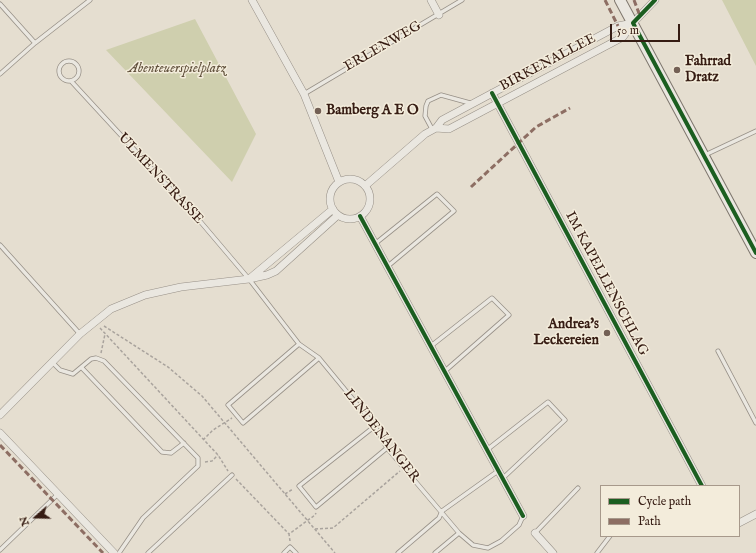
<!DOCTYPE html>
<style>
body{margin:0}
#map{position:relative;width:756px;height:553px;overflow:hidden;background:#e5ded0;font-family:"IM FELL English",serif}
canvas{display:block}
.legend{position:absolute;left:600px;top:485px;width:140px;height:52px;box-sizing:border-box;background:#f3ecdb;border:1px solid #a7998b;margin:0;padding:5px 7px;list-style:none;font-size:12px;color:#361c13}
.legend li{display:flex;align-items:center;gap:8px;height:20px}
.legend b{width:20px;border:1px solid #a7998b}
.north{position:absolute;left:16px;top:497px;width:40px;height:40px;-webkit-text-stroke:3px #f3ecdb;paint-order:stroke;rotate:250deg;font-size:11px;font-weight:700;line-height:16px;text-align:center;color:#361c13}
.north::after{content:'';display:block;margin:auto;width:14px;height:18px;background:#361c13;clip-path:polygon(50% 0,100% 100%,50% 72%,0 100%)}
.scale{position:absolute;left:610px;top:24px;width:70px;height:18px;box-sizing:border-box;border:2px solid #361c13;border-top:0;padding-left:5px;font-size:12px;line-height:14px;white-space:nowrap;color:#361c13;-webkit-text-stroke:3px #f3ecdb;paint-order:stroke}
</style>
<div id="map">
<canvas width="756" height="553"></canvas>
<ul class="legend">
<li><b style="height:5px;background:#1b5e20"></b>Cycle path</li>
<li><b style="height:5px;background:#8d6e63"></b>Path</li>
</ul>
<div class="north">N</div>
<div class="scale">50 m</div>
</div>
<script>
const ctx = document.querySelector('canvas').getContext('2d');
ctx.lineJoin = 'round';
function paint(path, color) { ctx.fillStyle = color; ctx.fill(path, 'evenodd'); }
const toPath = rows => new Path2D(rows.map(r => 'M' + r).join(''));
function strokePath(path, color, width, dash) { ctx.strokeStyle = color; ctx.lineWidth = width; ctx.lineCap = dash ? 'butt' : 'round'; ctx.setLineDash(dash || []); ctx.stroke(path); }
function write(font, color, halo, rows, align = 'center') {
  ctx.font = font + ' "IM FELL English",serif'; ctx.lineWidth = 3; ctx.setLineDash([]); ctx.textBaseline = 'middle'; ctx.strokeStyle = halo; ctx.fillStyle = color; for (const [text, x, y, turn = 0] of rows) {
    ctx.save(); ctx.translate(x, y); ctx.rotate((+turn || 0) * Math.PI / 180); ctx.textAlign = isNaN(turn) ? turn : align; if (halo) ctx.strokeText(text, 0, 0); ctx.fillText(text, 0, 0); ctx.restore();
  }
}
paint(toPath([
 [722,0,756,0,756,66],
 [195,19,256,134,232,182,106,50]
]), '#cfcfae');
const service = toPath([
 [0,4,35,43],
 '59 71a10 10 0 1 1 20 0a10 10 0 1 1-20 0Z',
 [0,74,35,43,90,0],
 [71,81,199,220,249,279,299,344,319,358,375,426,387,448,459,533,473,545,488,548,501,541,519,525,523,516],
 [304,94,462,0],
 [432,129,425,116,426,106,428,101,441,95,470,103],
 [705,155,756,131],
 [376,243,437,194,454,211,388,266],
 [0,245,80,334],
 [299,344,228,405,243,423,319,358],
 [431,346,492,298,509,315,445,371],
 [718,351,756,423],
 [52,362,60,370,73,374,91,359,96,358,104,361,198,458,198,466,143,518,119,553],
 [82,368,162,452,171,453,184,443],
 [375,426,299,486,316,507,387,448],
 [488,449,548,402,565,420,503,478],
 [535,533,578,488],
 [0,550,58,494],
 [148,553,232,475],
 [284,553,290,547,296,553],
 [398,553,439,518,442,511,498,471],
 [435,553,459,533],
 [597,553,610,536]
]);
const minor = toPath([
 [252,0,304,94,339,182],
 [431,0,439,15],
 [492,93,702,486],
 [436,128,449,129,623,37,633,23,655,0],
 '330 199a20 20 0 1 1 40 0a20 20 0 1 1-40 0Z',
 [365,186,425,134,436,128,442,120,618,26,633,23],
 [333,209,249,279,267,275,276,271,338,215],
 [360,216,523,516],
 [0,415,80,334,111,309,145,295,181,287,249,279],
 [0,433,114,553],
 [739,523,756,514],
 [535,533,553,553]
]);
const secondary = toPath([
 [620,0,756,253]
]);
strokePath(service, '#979087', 5);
strokePath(minor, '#979087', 8);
strokePath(secondary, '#7f776e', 12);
strokePath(toPath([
 [104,326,168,367,202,396,335,553],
 [100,328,218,455,228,471],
 [101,353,105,334],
 [203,440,213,430,232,418],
 [205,462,212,461,218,455],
 [236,479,289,534],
 [285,494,293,489],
 [315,529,333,528,400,471],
 [290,541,289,534,315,515,316,513]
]), '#a9a39d', 1.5, [3, 2]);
strokePath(service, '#eae7e0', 3.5);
strokePath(minor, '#eae7e0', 7);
strokePath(secondary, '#eae7e0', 10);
strokePath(toPath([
 [605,0,618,26],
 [634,0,640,16],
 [471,187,536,127,570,108],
 [0,445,103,553]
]), '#8d6e63', 3, [6, 3]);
strokePath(toPath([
 [655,0,633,23,756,253],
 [492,93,702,486],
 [360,216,523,516]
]), '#1b5e20', 4);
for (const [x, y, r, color] of [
 [677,70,4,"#736055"],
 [318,111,4,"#736055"],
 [607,333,4,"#736055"]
]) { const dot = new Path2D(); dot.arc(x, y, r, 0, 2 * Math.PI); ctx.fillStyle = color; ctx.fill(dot); strokePath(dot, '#f3ecdb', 1.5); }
write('14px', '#361c13', '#f3ecdb', [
 ["ERLENWEG",383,47,-30],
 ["BIRKENALLEE",548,63,-28],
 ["ULMENSTRASSE",160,179,47],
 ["IM KAPELLENSCHLAG",606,284,62],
 ["LINDENANGER",381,436,52]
]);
write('bold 14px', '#361c13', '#f3ecdb', [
 ["Fahrrad",685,62],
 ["Dratz",685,78],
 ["Bamberg A E O",326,111],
 ["Andrea's",599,325,"right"],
 ["Leckereien",599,341,"right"]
], 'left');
write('italic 14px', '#5e4e39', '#f3ecdb', [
 ["Abenteuerspielplatz",177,69]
]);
</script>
